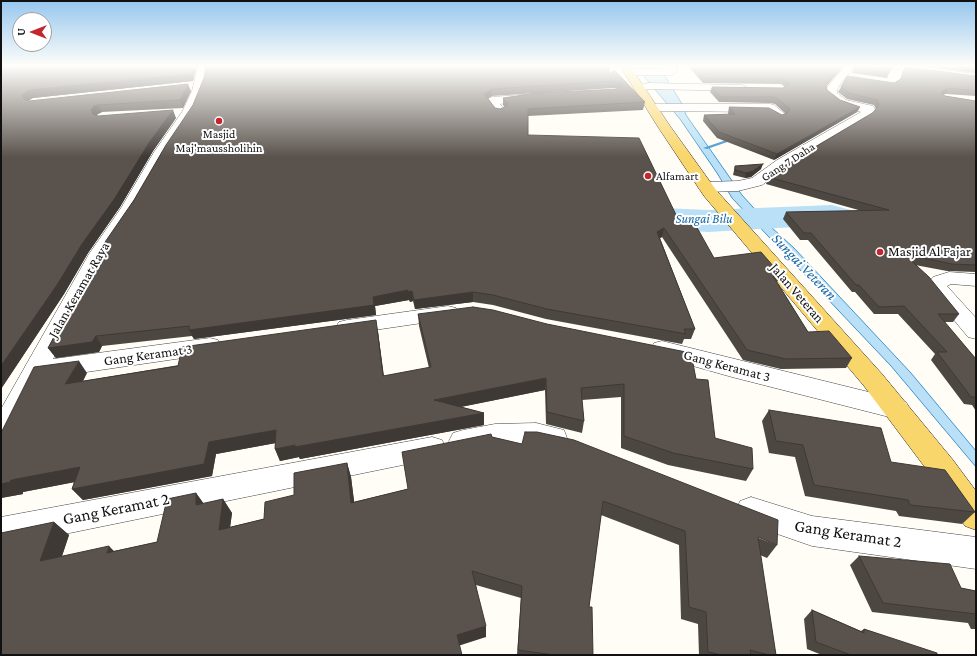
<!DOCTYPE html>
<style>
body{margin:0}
#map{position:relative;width:977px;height:656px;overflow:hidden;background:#fffdf5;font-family:"Crimson Pro",serif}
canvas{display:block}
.frame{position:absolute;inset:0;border:2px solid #111;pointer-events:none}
.north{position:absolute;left:12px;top:12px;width:40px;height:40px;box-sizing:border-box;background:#fff;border:1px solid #a0a0a0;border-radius:50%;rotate:270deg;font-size:11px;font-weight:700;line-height:16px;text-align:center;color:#111}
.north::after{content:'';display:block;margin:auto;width:14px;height:18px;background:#c4262e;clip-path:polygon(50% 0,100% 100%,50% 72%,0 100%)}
</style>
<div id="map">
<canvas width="977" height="656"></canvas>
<div class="frame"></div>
<div class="north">U</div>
</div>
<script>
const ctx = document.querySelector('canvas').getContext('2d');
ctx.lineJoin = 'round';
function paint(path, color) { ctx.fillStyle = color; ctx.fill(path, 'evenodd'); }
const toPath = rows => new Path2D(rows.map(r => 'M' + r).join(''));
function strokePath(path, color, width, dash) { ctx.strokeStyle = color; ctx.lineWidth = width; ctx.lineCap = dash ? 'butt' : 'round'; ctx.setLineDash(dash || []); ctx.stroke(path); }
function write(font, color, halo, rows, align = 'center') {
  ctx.font = font + ' "Crimson Pro",serif'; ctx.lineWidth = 4; ctx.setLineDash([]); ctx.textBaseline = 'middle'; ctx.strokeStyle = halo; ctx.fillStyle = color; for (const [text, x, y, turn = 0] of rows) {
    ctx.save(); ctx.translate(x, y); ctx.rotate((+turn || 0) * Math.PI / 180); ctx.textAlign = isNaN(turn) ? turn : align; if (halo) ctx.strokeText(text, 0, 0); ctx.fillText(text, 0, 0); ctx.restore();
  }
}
const water = toPath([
 [635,66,655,66,665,76,682,104,686,115,742,195,770,226,794,248,911,373,976,451,976,467,891,366,732,198,717,173,680,119,635,66]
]);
paint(water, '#b9e0f7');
strokePath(water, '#3f96cf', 1);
paint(toPath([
 [732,138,736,139,707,149,703,148,732,138]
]), '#3f96cf');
paint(toPath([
 [832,205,858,212,863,219,858,226,846,229,830,225,708,232,617,226,605,223,600,216,605,209,617,206,708,210,832,205]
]), '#b9e0f7');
const minor = toPath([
 [198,66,208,66,204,91,194,112,168,152,137,208,107,254,53,359,210,338,218,340,221,346,218,352,210,354,52,377,45,374,10,441,1,444,1,409,89,254,121,208,154,152,182,112,192,91,198,66],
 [666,66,676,66,677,72,672,75,630,75,625,72,630,69,666,69,666,66],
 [845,66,855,66,841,83,837,90,837,93,846,100,873,106,875,109,870,117,787,166,762,185,738,191,706,192,700,190,698,187,700,184,706,182,738,181,752,178,777,160,861,112,838,104,826,95,825,90,845,66],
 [891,66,915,66,976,74,976,80,896,69,891,66],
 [648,83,742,85,748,88,742,91,648,89,640,91,634,88,636,86,648,83],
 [533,94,537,95,539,97,537,99,500,104,506,111,504,114,500,115,496,114,486,101,488,99,492,97,533,94],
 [653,104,770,104,774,105,786,115,784,118,780,119,767,112,649,111,647,108,649,105,653,104],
 [949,272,976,274,976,286,951,284,947,286,976,318,976,339,968,337,925,285,933,277,949,272],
 [448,306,456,308,459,313,456,318,347,334,339,332,336,327,339,322,347,320,448,306],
 [662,341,897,399,906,402,910,409,906,416,897,419,732,377,654,355,651,349,654,343,662,341],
 [536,423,564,430,567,438,564,446,554,449,536,445,495,446,463,452,453,449,449,441,453,433,463,430,495,424,536,423],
 [432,437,442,440,446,448,442,456,432,459,1,547,1,517,432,437],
 [751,497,812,516,976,537,976,569,812,546,740,521,736,511,740,501,751,497]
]);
const major = toPath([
 [620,66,630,66,670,126,716,190,882,374,953,460,976,491,976,530,965,526,933,478,864,386,704,196,658,127,620,66]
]);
strokePath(minor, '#444', 1);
strokePath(major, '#222', 1);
paint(minor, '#fff');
paint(major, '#f9d66b');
paint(toPath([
 [1,66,197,66,193,81,33,98,28,101,29,101,191,91,183,108,102,112,96,115,98,116,176,118,153,151,120,207,88,253,64,294,1,389],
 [688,66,844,66,826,86,827,90,840,100,860,107,857,112,774,160,717,138,703,121,704,115,729,115,728,113,729,107,782,115,786,114,775,104,770,103,719,102,710,92,712,87,783,88,785,87,781,84,703,83],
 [855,66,889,73,887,78,852,73],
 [923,66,976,66,976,73],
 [905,67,976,76,976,96,946,94,943,94,945,96,976,101,976,272,947,271,915,265,959,314,953,322,944,322,976,359,976,411,972,405,964,404,931,360,935,354,898,314,874,314,855,292,852,292,808,240,800,240,783,219,786,212,862,211,766,184,768,177,792,162,793,160,874,112,876,109,874,105,847,99,838,92,841,87,894,83,900,80],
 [614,70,645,102,643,110,528,116,528,135,679,221,679,222,714,258,781,275,777,282,808,332,852,358,846,368,781,369,743,360,662,237,660,238,695,329,691,339,684,339,682,344,546,319,493,305,473,302,415,309,413,301,410,302,409,300,375,306,376,315,194,339,192,336,102,346,99,352,56,358,48,348,134,200,193,105,204,78,610,75],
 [614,88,618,89,503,98,503,105,505,108,500,109,495,108,488,98,492,96],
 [735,166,761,169,751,177,745,178,733,175],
 [418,314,696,379,715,438,753,469,746,481,668,465,621,448,621,397,582,400,584,421,582,433,546,424,545,390,461,407,484,413,484,425,300,459,299,457,280,461,275,449,276,443,216,454,212,476,83,500,72,489,74,482,23,492,23,494,1,498,87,373,83,381,378,332,384,376,429,368,419,326],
 [769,410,975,512,962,524,899,516,896,511,805,496,795,457,769,453,762,421],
 [492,437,777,545,767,558,760,555,776,655,699,655,698,624,681,619,679,545,601,515,589,607,593,655,517,655,521,598,476,585,486,637,1,655,54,522,69,535,62,556,114,551,157,542,196,493,204,504,223,499,232,513,230,527,264,519,294,495,347,463,351,477,354,502,408,489],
 [859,556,961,588,976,591,976,629,971,629,968,623,872,612,850,565],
 [812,610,861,631,864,629,937,655,822,655,807,649,804,619]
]), '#4d4742');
paint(toPath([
 [193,66,197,66,193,81,33,98,26,102,22,95,29,90],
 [842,66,844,66,824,89,826,84],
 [188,84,191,91,183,108,180,100],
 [949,88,946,94,941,95,941,93,944,90],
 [492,89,492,96,484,101,484,94],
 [98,105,102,112,98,114,95,117,91,110,94,106],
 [860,107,857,112,774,160,777,154],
 [173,110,176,118,153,151,120,207,88,253,64,294,1,389,1,366,149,143],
 [763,164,761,169,751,177,745,178,746,173],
 [664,228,662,237,655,241,657,232],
 [408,290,409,300,375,306,376,315,194,339,189,330],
 [412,291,413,301,410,302,408,292],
 [473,292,473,302,415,309,414,300],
 [376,320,378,332,385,388,383,376],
 [96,336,102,346,99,352,56,358,48,348],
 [79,361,87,373,75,396,65,384],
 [546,378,545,390,435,412,434,400],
 [484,413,484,425,300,459,299,457,280,461,275,449],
 [276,430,281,442,216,454,212,476,83,500,72,489,209,442],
 [347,463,351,477,356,516,351,503],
 [80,467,91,479,23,492,23,494,1,498,1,484,11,480],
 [196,493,206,507,196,505],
 [223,499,232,513,228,543,219,530],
 [54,522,69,535,56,574,40,561],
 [109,546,122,559,107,553],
 [486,626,486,637,458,646,457,635]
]), '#3f3936');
const building = toPath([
 [1,66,193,66,190,74,29,90,22,95,24,99,29,101,188,84,180,100,98,105,94,106,91,110,93,114,98,116,173,110,149,143,115,198,82,244,57,285,1,366,1,66],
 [206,66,609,66,610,75,614,70,645,102,528,109,528,135,639,138,679,221,677,222,695,224,714,258,761,252,781,275,773,276,808,332,829,331,852,358,786,359,747,350,664,228,657,232,695,329,684,329,686,334,547,309,493,295,473,292,414,300,412,291,408,292,408,290,373,297,374,305,189,330,189,326,96,336,92,342,48,348,103,245,134,200,166,145,193,105,204,78,206,66],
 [615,81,620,82,623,85,619,89,537,93,503,98,508,104,505,107,500,109,495,108,484,94,492,89,615,81],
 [693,66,842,66,826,84,827,90,840,100,860,107,777,154,719,132,704,115,735,114,729,107,769,108,782,115,787,113,790,109,777,98,772,97,720,97,712,87,783,88,790,83,783,79,704,78,693,66],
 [855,66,892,66,889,73,854,68,855,66],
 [963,66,976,66,976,67,963,66],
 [905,67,976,76,976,91,949,88,944,90,941,93,945,96,976,101,976,265,952,264,904,254,929,277,959,314,938,314,976,359,976,397,971,397,937,352,947,352,904,306,879,307,859,285,856,285,811,233,804,233,786,212,889,210,768,177,789,162,798,162,793,160,874,112,879,104,877,100,849,93,841,87,847,76,894,83,901,79,905,67],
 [763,164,753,171,746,173,735,170,735,166,763,164],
 [473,307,493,310,547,324,691,353,696,379,708,380,715,438,752,448,753,469,673,453,624,436,624,384,581,388,584,421,547,412,546,378,434,400,484,413,295,447,295,445,275,449,276,430,209,442,204,464,72,489,80,467,11,480,10,482,1,484,1,433,34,367,79,361,65,384,178,366,182,347,376,320,383,376,431,367,418,314,473,307],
 [769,410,881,428,891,462,945,470,975,512,910,505,908,500,814,485,803,445,776,441,769,410],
 [525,432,537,432,574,440,778,520,777,545,758,537,776,655,769,655,750,650,751,655,722,655,708,652,706,612,689,607,685,531,603,501,589,607,592,607,593,655,554,655,518,650,522,586,472,571,486,626,457,635,462,655,1,655,1,533,54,522,40,561,109,546,107,553,157,542,167,499,196,493,196,505,223,499,219,530,264,519,265,502,294,495,294,473,347,463,351,503,408,489,402,452,491,434,492,437,522,444,525,432],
 [859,556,950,564,961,588,976,591,976,614,883,603,859,556],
 [812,610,864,633,864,629,937,653,937,655,851,655,816,642,812,610]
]);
paint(building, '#5a524d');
strokePath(building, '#3f3936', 1);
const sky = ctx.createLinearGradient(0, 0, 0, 157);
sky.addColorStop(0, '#95c6ee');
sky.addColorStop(0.42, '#fffefa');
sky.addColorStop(1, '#fffefa00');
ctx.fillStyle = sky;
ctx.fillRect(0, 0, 977, 157);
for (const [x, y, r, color] of [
 [219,121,4,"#c4262e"],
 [648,176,4,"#c4262e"],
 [880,252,4,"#c4262e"]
]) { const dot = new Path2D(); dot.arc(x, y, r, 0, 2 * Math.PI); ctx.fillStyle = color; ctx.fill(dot); strokePath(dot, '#fff', 1.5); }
write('12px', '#111', '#fff', [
 ["Masjid",219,134],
 ["Maj'maussholihin",219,148],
 ["Alfamart",656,176,"left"]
]);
write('12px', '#111', '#fff', [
 ["Gang 7 Daha",788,162,-33]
]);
write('italic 13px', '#1768a6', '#fff', [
 ["Sungai Bilu",704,219]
]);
write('14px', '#111', '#fff', [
 ["Masjid Al Fajar",888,252]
], 'left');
write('14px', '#111', '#fff', [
 ["Jalan Keramat Raya",79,290,-60],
 ["Jalan Veteran",797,293,49],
 ["Gang Keramat 3",148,355,-8],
 ["Gang Keramat 3",727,366,15]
]);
write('italic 15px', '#1768a6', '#fff', [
 ["Sungai Veteran",804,267,46]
]);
write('17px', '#111', '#fff', [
 ["Gang Keramat 2",116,509,-11],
 ["Gang Keramat 2",848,534,9]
]);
</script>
